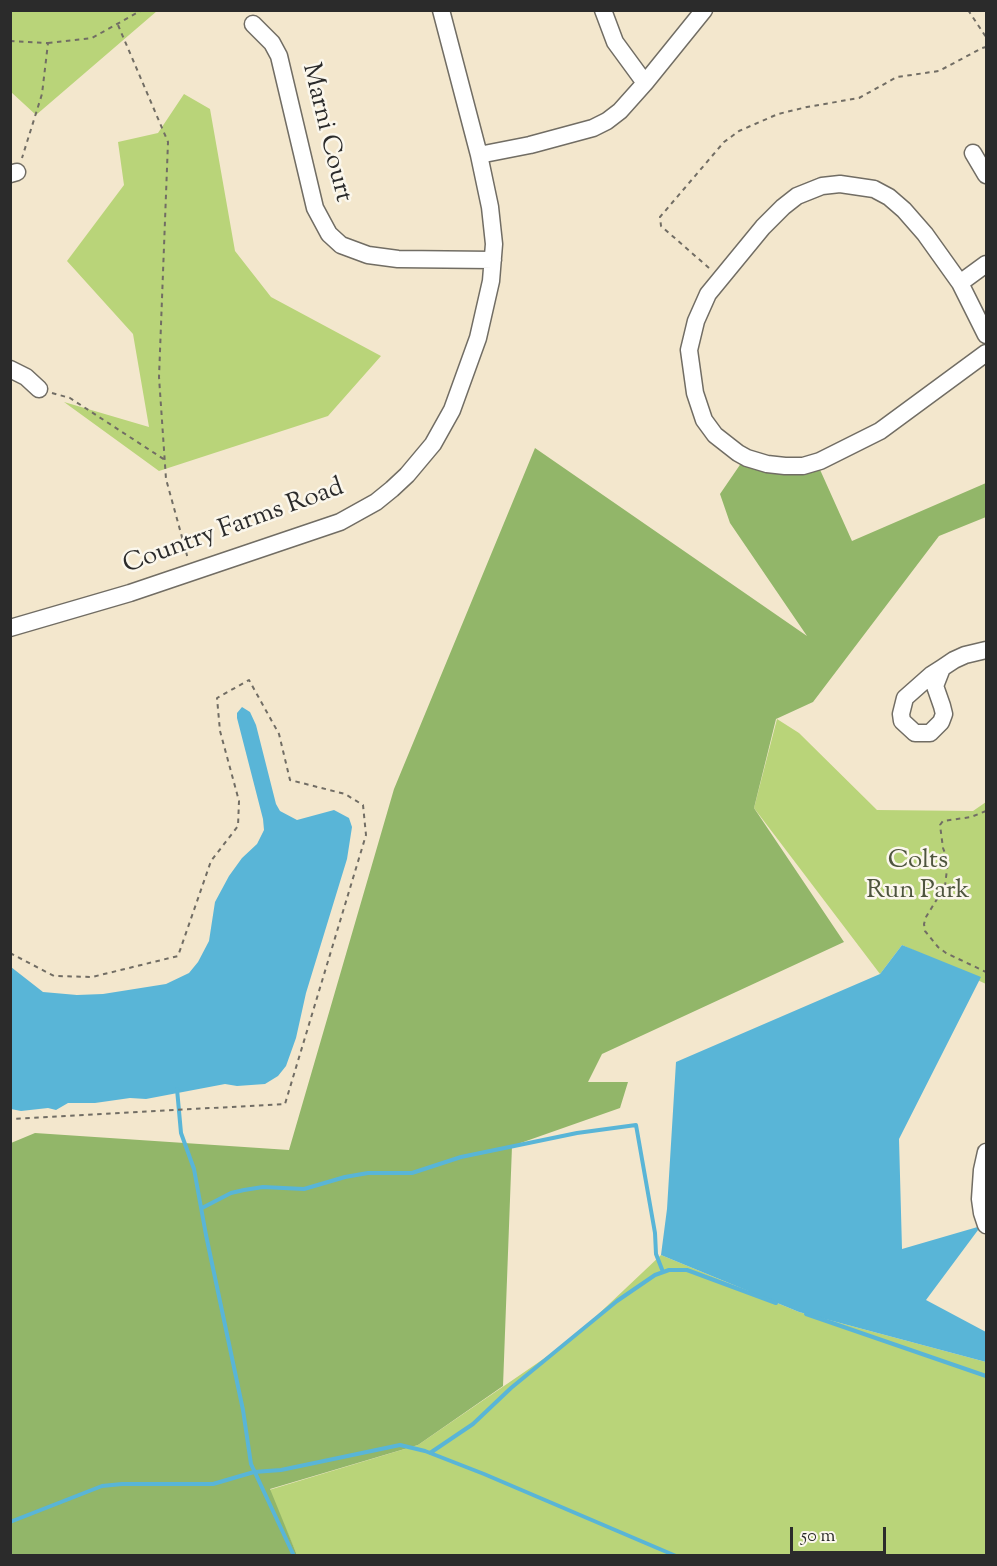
<!DOCTYPE html>
<style>
body{margin:0}
#map{position:relative;width:997px;height:1566px;overflow:hidden;background:#f3e7cd;font-family:"Sorts Mill Goudy",serif}
canvas{display:block}
.frame{position:absolute;inset:0;border:12px solid #2b2b2b;pointer-events:none}
.scale{position:absolute;left:790px;top:1527px;width:96px;height:27px;box-sizing:border-box;border:3px solid #2b2b2b;border-top:0;padding-left:8px;font-size:18px;line-height:21px;white-space:nowrap;color:#2b2b2b;-webkit-text-stroke:4px #fbf7ec;paint-order:stroke}
</style>
<div id="map">
<canvas width="997" height="1566"></canvas>
<div class="frame"></div>
<div class="scale">50 m</div>
</div>
<script>
const ctx = document.querySelector('canvas').getContext('2d');
ctx.lineJoin = 'round';
function paint(path, color) { ctx.fillStyle = color; ctx.fill(path, 'evenodd'); }
const toPath = rows => new Path2D(rows.map(r => 'M' + r).join(''));
function strokePath(path, color, width, dash) { ctx.strokeStyle = color; ctx.lineWidth = width; ctx.lineCap = dash ? 'butt' : 'round'; ctx.setLineDash(dash || []); ctx.stroke(path); }
function write(font, color, halo, rows, align = 'center') {
  ctx.font = font + ' "Sorts Mill Goudy",serif'; ctx.lineWidth = 5; ctx.setLineDash([]); ctx.textBaseline = 'middle'; ctx.strokeStyle = halo; ctx.fillStyle = color; for (const [text, x, y, turn = 0] of rows) {
    ctx.save(); ctx.translate(x, y); ctx.rotate((+turn || 0) * Math.PI / 180); ctx.textAlign = isNaN(turn) ? turn : align; if (halo) ctx.strokeText(text, 0, 0); ctx.fillText(text, 0, 0); ctx.restore();
  }
}
paint(toPath([
 [10,11,11,10,157,11,36,115,11,92],
 [184,94,210,109,235,251,271,297,381,356,328,416,159,471,64,402,149,427,133,334,67,261,124,185,118,142,158,133],
 [777,719,799,733,877,810,973,811,986,802,986,984,902,945,880,974,754,808],
 [661,1255,799,1312,986,1362,986,1555,297,1555,269,1490,418,1445,571,1340]
]), '#b9d479');
paint(toPath([
 [535,448,807,636,730,523,720,494,746,456,817,463,852,541,986,483,986,517,939,536,813,702,776,719,754,808,844,942,602,1054,588,1082,628,1082,620,1108,512,1146,503,1386,418,1445,270,1489,297,1555,11,1556,11,1143,35,1133,289,1150,394,789]
]), '#92b669');
paint(toPath([
 [242,707,250,712,256,725,276,804,280,811,297,820,334,810,349,818,352,827,347,859,306,993,296,1038,286,1066,278,1076,265,1084,237,1086,225,1084,146,1099,130,1098,95,1103,68,1103,56,1110,48,1108,21,1111,11,1109,11,967,43,992,77,995,103,994,166,984,189,973,198,962,209,941,215,902,229,876,242,858,257,844,264,830,263,819,237,718,237,713],
 [902,945,981,977,899,1139,902,1249,981,1226,926,1300,986,1332,986,1362,799,1312,661,1255,667,1209,676,1062,880,974]
]), '#59b5d7');
strokePath(toPath([
 [177,1089,181,1133,194,1169,206,1235,243,1410,251,1464,294,1556],
 [202,1208,231,1193,244,1190,263,1187,304,1189,345,1177,368,1173,412,1173,461,1157,577,1133,636,1125,655,1233,656,1254,663,1272],
 [806,1314,986,1376],
 [430,1453,473,1424,511,1388,617,1301,655,1275,669,1270,687,1270,776,1303],
 [10,1522,102,1486,122,1484,213,1484,254,1472,281,1470,400,1445,425,1451,484,1474,676,1556]
]), '#59b5d7', 4);
const minor = toPath([
 [603,10,615,42,645,83,704,10],
 [253,24,272,43,279,56,315,208,329,234,341,245,368,255,398,259,493,260],
 [973,153,986,175],
 [479,155,530,145,593,128,607,121,620,111,645,83],
 [10,174,17,172],
 [960,283,986,264],
 [986,335,960,283,925,234,904,210,889,197,874,189,840,184,822,186,797,196,783,207,763,227,708,294,696,321,689,350,695,393,704,420,715,435,738,453,747,458,767,464,785,466,803,466,820,461,880,431,986,353],
 [10,369,26,377,39,389],
 [10,628,130,593,340,522,376,502,392,489,407,475,433,444,452,410,478,338,491,281,494,244,490,207,479,155,441,10],
 [942,668,935,686,942,706,944,714,941,722,930,733,915,733,902,721,901,714,905,698,931,675,942,668,954,660,965,655,986,650],
 [986,1152,982,1170,980,1199,982,1213,986,1225]
]);
strokePath(minor, '#716d64', 19);
strokePath(toPath([
 [968,10,986,37],
 [118,25,168,142,159,377,166,479,188,559],
 [10,41,48,43,42,94,22,158],
 [48,43,92,38,142,10],
 [709,268,661,226,660,217,724,142,739,131,778,114,807,107,859,98,897,77,939,71,982,48,986,47],
 [52,393,70,398,165,460],
 [986,811,971,817,943,821,940,825,943,848,948,861,945,886,926,917,924,924,925,931,938,947,946,953,986,972],
 [10,953,54,976,92,977,178,956,211,861,238,826,239,801,220,731,217,698,249,680,279,734,290,780,345,794,363,805,366,835,285,1104,10,1119]
]), '#716d64', 2, [4.5, 4.5]);
strokePath(minor, '#fff', 16);
write('26px', '#2b2b2b', '#fbf7ec', [
 ["Marni Court",325,133,76],
 ["Country Farms Road",234,528,-20]
]);
write('26px', '#4e553e', '#fbf7ec', [
 ["Colts",918,863],
 ["Run Park",918,893]
]);
</script>
